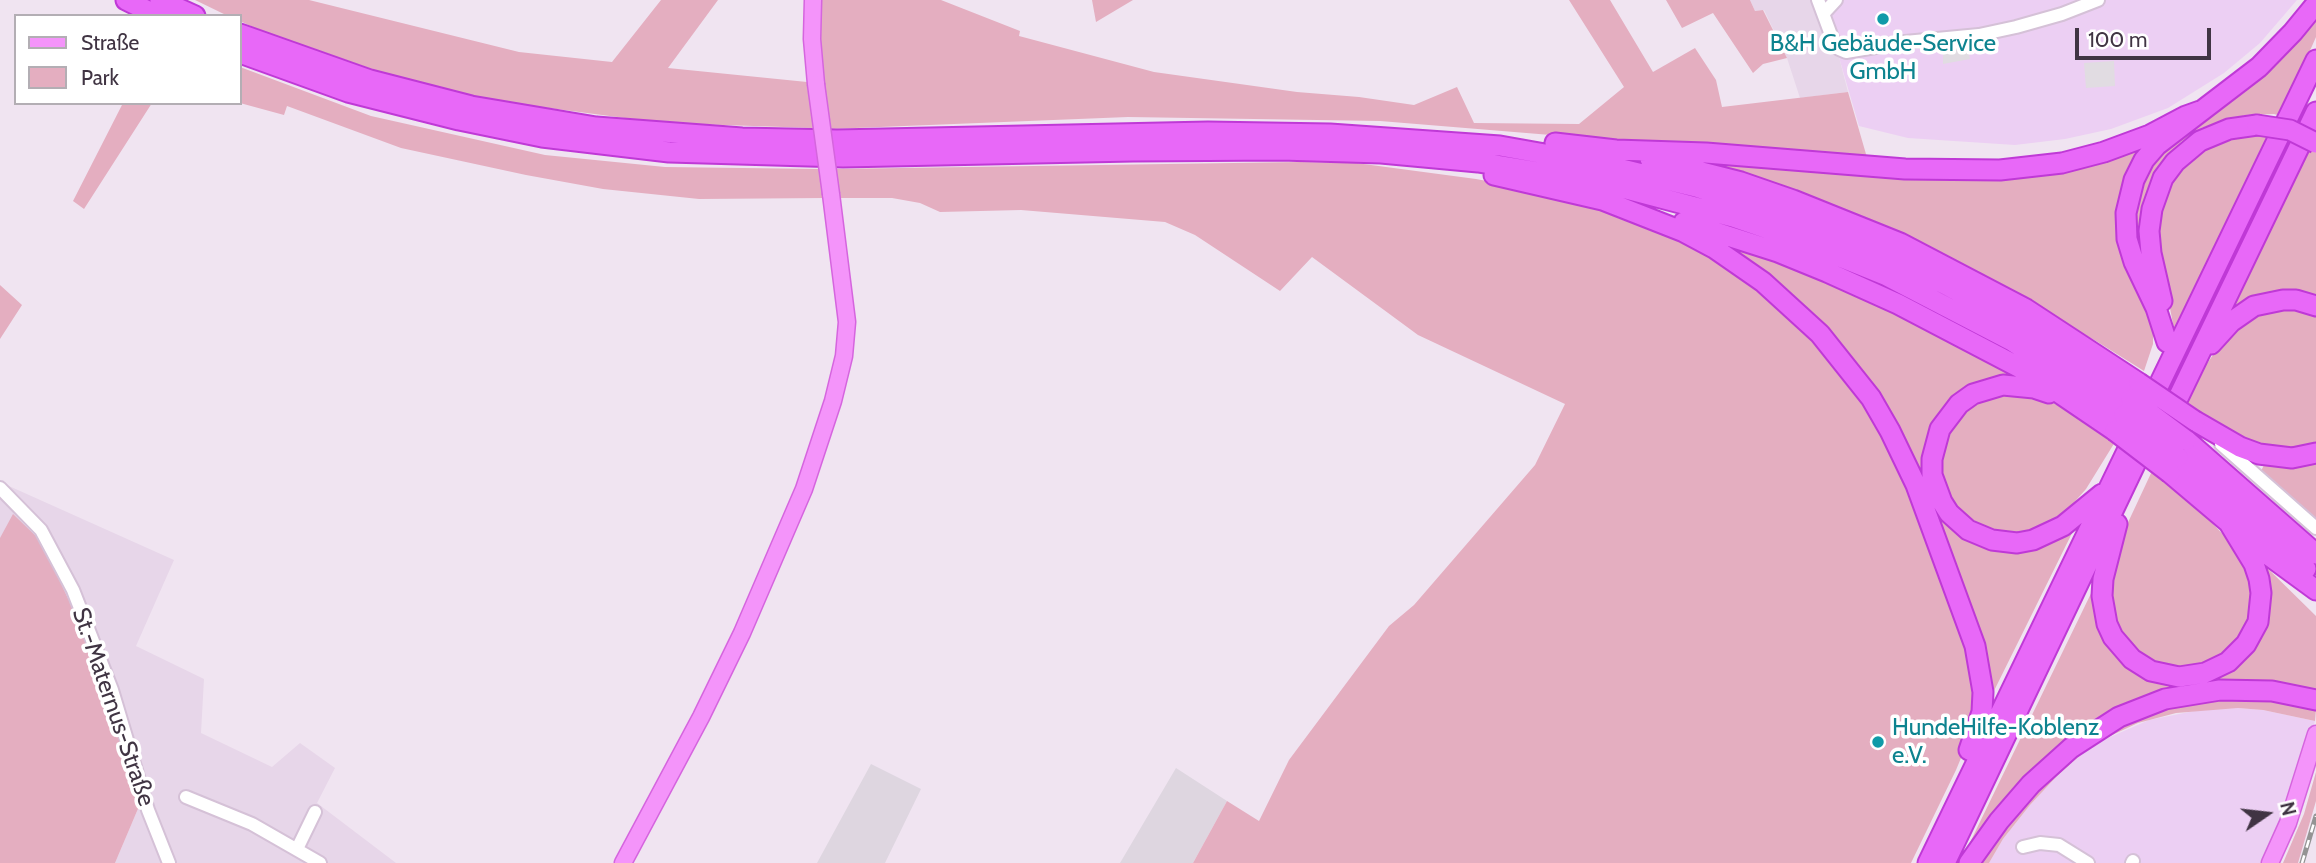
<!DOCTYPE html>
<meta charset="utf-8">
<style>
body{margin:0}
#map{position:relative;width:2316px;height:863px;overflow:hidden;background:#f0e4f1;font-family:Cabin,sans-serif}
canvas{display:block}
.legend{position:absolute;left:14px;top:14px;width:228px;height:91px;box-sizing:border-box;background:#fff;border:2px solid #b3aeb4;margin:0;padding:9px 12px;list-style:none;font-size:21px;color:#403443}
.legend li{display:flex;align-items:center;gap:14px;height:35px}
.legend b{width:35px;border:2px solid #b3aeb4}
.north{position:absolute;left:2232px;top:779px;width:70px;height:70px;-webkit-text-stroke:5px #fff;paint-order:stroke;rotate:76deg;font-size:19px;font-weight:700;line-height:28px;text-align:center;color:#403443}
.north::after{content:'';display:block;margin:auto;width:24px;height:32px;background:#403443;clip-path:polygon(50% 0,100% 100%,50% 72%,0 100%)}
.scale{position:absolute;left:2075px;top:28px;width:136px;height:32px;box-sizing:border-box;border:4px solid #403443;border-top:0;padding-left:9px;font-size:21px;line-height:24px;white-space:nowrap;color:#403443;-webkit-text-stroke:5px #fff;paint-order:stroke}
</style>
<div id="map">
<canvas width="2316" height="863"></canvas>
<ul class="legend">
<li><b style="height:9px;background:#f494fa"></b>Straße</li>
<li><b style="height:19px;background:#e4aec0"></b>Park</li>
</ul>
<div class="north">N</div>
<div class="scale">100 m</div>
</div>
<script>
const ctx = document.querySelector('canvas').getContext('2d');
ctx.lineJoin = 'round';
function paint(path, color) { ctx.fillStyle = color; ctx.fill(path, 'evenodd'); }
const toPath = rows => new Path2D(rows.map(r => 'M' + r).join(''));
function strokePath(path, color, width, dash) { ctx.strokeStyle = color; ctx.lineWidth = width; ctx.lineCap = dash ? 'butt' : 'round'; ctx.setLineDash(dash || []); ctx.stroke(path); }
function write(font, color, halo, rows, align = 'center') {
  ctx.font = font + ' Cabin,sans-serif'; ctx.lineWidth = 7; ctx.setLineDash([]); ctx.textBaseline = 'middle'; ctx.strokeStyle = halo; ctx.fillStyle = color; for (const [text, x, y, turn = 0] of rows) {
    ctx.save(); ctx.translate(x, y); ctx.rotate((+turn || 0) * Math.PI / 180); ctx.textAlign = isNaN(turn) ? turn : align; if (halo) ctx.strokeText(text, 0, 0); ctx.fillText(text, 0, 0); ctx.restore();
  }
}
paint(toPath([
 [1750,0,1822,0,1838,39,1840,61,1848,92,1800,98,1787,58,1764,10,1755,11],
 [0,482,174,560,136,646,204,679,201,733,272,767,300,743,335,768,317,803,396,863,115,863,143,797,0,538]
]), '#e7d6e9');
paint(toPath([
 [1822,0,2297,0,2260,43,2224,73,2168,108,2111,129,2065,139,2015,145,1908,138,1859,126,1840,61,1838,39],
 [2238,708,2263,710,2315,721,2286,813,2263,863,1989,863,2003,839,2030,805,2057,776,2086,750,2085,748,2149,720,2204,709]
]), '#eccff3');
paint(toPath([
 [871,764,921,789,885,863,817,863],
 [1176,768,1227,801,1193,863,1120,863]
]), '#ded6e0');
paint(toPath([
 [195,0,309,0,519,52,612,62,661,0,718,0,668,68,807,82,814,128,663,123,488,100,380,72,255,28,240,21,240,16,228,16],
 [818,0,941,0,1020,31,1019,36,1154,72,1297,92,1359,97,1414,105,1457,87,1474,123,1579,124,1624,87,1569,0,1610,0,1653,72,1695,48,1716,80,1722,107,1848,92,1868,161,1380,121,1128,117,830,129,819,58],
 [1092,0,1133,0,1096,22],
 [1666,0,1750,0,1755,11,1763,10,1787,58,1763,64,1753,73,1713,13,1682,28],
 [2316,14,2316,37,2281,116,2274,114,2246,115,2201,128,2181,142,2167,158,2147,264,2134,246,2136,189,2157,155],
 [240,67,371,116,545,155,665,167,820,169,824,198,699,199,603,189,526,175,401,148,287,106,284,115,240,103],
 [123,103,152,103,84,209,73,201],
 [2274,131,2175,334,2155,231,2161,202,2182,164,2225,136],
 [2157,139,2122,204,2153,325,2153,344,2144,371,2096,341,1969,269,1687,160,1985,178],
 [2309,145,2316,149,2316,301,2305,297,2219,327],
 [1300,162,1356,163,1476,179,1530,189,1648,223,1739,272,1816,338,1865,401,1899,464,1961,626,1976,693,1966,746,1956,770,1911,863,1193,863,1227,801,1259,821,1289,760,1389,626,1414,605,1535,465,1565,404,1418,335,1312,257,1280,291,1195,235,1165,222,1021,210,940,212,920,203,892,198,838,198,835,169],
 [1693,230,1848,286,2021,376,1956,401,1931,487,2000,547,2080,517,1986,707,1983,671,1866,385],
 [0,285,22,305,0,339],
 [2293,307,2316,315,2316,445,2283,452,2247,443,2184,402,2191,386,2225,338,2255,315],
 [2009,393,2044,399,2068,410,2115,442,2086,489,2070,507,2044,528,2007,536,1977,527,1952,504,1940,471,1944,438,1968,407,1982,399],
 [2316,459,2316,519,2261,471,2266,461],
 [2153,469,2197,507,2233,545,2243,561,2253,591,2251,614,2240,639,2210,663,2170,669,2143,658,2120,635,2110,604,2111,580,2124,531],
 [13,514,41,541,111,690,143,797,115,863,0,863,0,538],
 [2256,557,2316,616,2316,692,2278,686,2104,719,1960,863,2099,577,2101,618,2161,679,2247,648],
 [2241,694,2316,709,2315,721,2263,710,2238,708,2176,713,2138,723,2095,743,2086,750,2057,776,2030,805,2003,839,1989,863,1976,863,2030,795,2081,747,2153,710],
 [2316,772,2316,801,2298,863,2283,863,2304,814]
]), '#e4aec0');
paint(toPath([
 [1967,44,1970,59,1943,64,1943,47],
 [2114,61,2115,86,2086,88,2084,63]
]), '#e1dce2');
const minor = toPath([
 [1818,0,1834,43,1839,49,1846,52,1905,42,1979,35,2016,27,2062,14,2098,0],
 [1824,13,1836,0],
 [2221,444,2316,528],
 [0,488,41,530,73,590,112,690,148,810,169,863],
 [186,797,252,824,320,863],
 [2023,847,2040,843,2059,845,2088,863],
 [297,849,315,812],
 [2132,863,2133,861]
]);
const major = toPath([
 [813,0,812,39,816,84],
 [623,863,701,717,742,633,804,489,833,401,844,356,847,322,831,194],
 [2270,863,2288,823,2316,734]
]);
const highway = toPath([
 [126,0,158,16],
 [160,0,195,16],
 [240,34,370,80,471,106,596,127,742,138,837,140,1208,132,1330,134,1500,146,1601,164,1696,187,1789,217,1893,260,1946,285,2018,324,2131,399],
 [240,53,348,92,459,120,542,137,669,152,843,157,1133,151,1281,150,1381,153,1478,162,1600,182,1733,217,1783,234,1887,276,2012,341,2124,415],
 [1555,143,1616,150,1706,153,1905,169,2000,170,2062,163,2104,152,2150,135,2186,116,2200,111],
 [1650,159,1741,182,1793,200,1900,243,2026,309,2139,383],
 [1494,175,1611,202],
 [1600,199,1684,232,1714,248,1763,282,1820,334,1871,398,1890,431,1916,485,1975,646,1983,692,1982,712,1969,750],
 [1684,222,1778,252,1827,272,1898,304,2028,372,2115,431],
 [2162,301,2151,253,2149,231,2152,209,2163,178,2175,162,2200,141,2229,129,2257,125],
 [2167,342,2156,308,2134,262,2127,239,2126,213,2134,180,2144,160,2157,145,2259,67,2293,32,2316,4],
 [2211,344,2231,322,2254,306,2283,300,2296,300,2316,306],
 [2049,393,2034,388,2003,385,1973,394,1959,404,1940,429,1932,459,1932,475,1942,502,1949,513,1968,530,1992,540,2017,543,2033,540,2063,526,2102,494],
 [2167,421,2316,112],
 [2195,421,2240,447,2259,454,2292,458,2316,453],
 [2186,440,2316,554],
 [2178,457,2306,569],
 [2170,473,2260,549,2316,590],
 [2117,524,2103,579,2102,596,2107,624,2113,637,2132,659,2151,671,2179,677,2205,673,2228,662,2246,644,2258,622,2261,593,2259,579,2254,564,2229,523],
 [1928,863,2316,60],
 [1945,863,2148,437],
 [1969,863,1999,821,2031,784,2071,748,2119,717,2165,699,2220,690,2272,691,2316,700]
]);
strokePath(minor, '#d5c1d7', 16);
strokePath(major, '#d565de', 19);
strokePath(highway, '#bf39d6', 23);
strokePath(minor, '#fff', 12);
strokePath(major, '#f494fa', 16);
strokePath(highway, '#e868f8', 19);
const rail = toPath([
 [2302,863,2316,816]
]);
strokePath(rail, '#949494', 5);
strokePath(rail, '#fff', 2.5, [8]);
const majorBridge = toPath([
 [816,84,831,194]
]);
const highwayBridge = toPath([
 [2257,125,2290,130,2316,143],
 [2139,383,2195,421],
 [2131,399,2186,440],
 [2124,415,2178,457],
 [2115,431,2170,473]
]);
strokePath(majorBridge, '#d565de', 19, []);
strokePath(highwayBridge, '#bf39d6', 23, []);
strokePath(majorBridge, '#f494fa', 16);
strokePath(highwayBridge, '#e868f8', 19);
for (const [x, y, r, color] of [
 [1883,19,7,"#0f9aa8"],
 [1878,742,7,"#0f9aa8"]
]) { const dot = new Path2D(); dot.arc(x, y, r, 0, 2 * Math.PI); ctx.fillStyle = color; ctx.fill(dot); strokePath(dot, '#fff', 2.5); }
write('24px', '#0d838f', '#fff', [
 ["B&H Gebäude-Service",1883,44],
 ["GmbH",1883,72],
 ["HundeHilfe-Koblenz",1892,728,"left"],
 ["e.V.",1892,756,"left"]
]);
write('24px', '#403443', '#fff', [
 ["St.-Maternus-Straße",113,707,71]
]);
</script>
